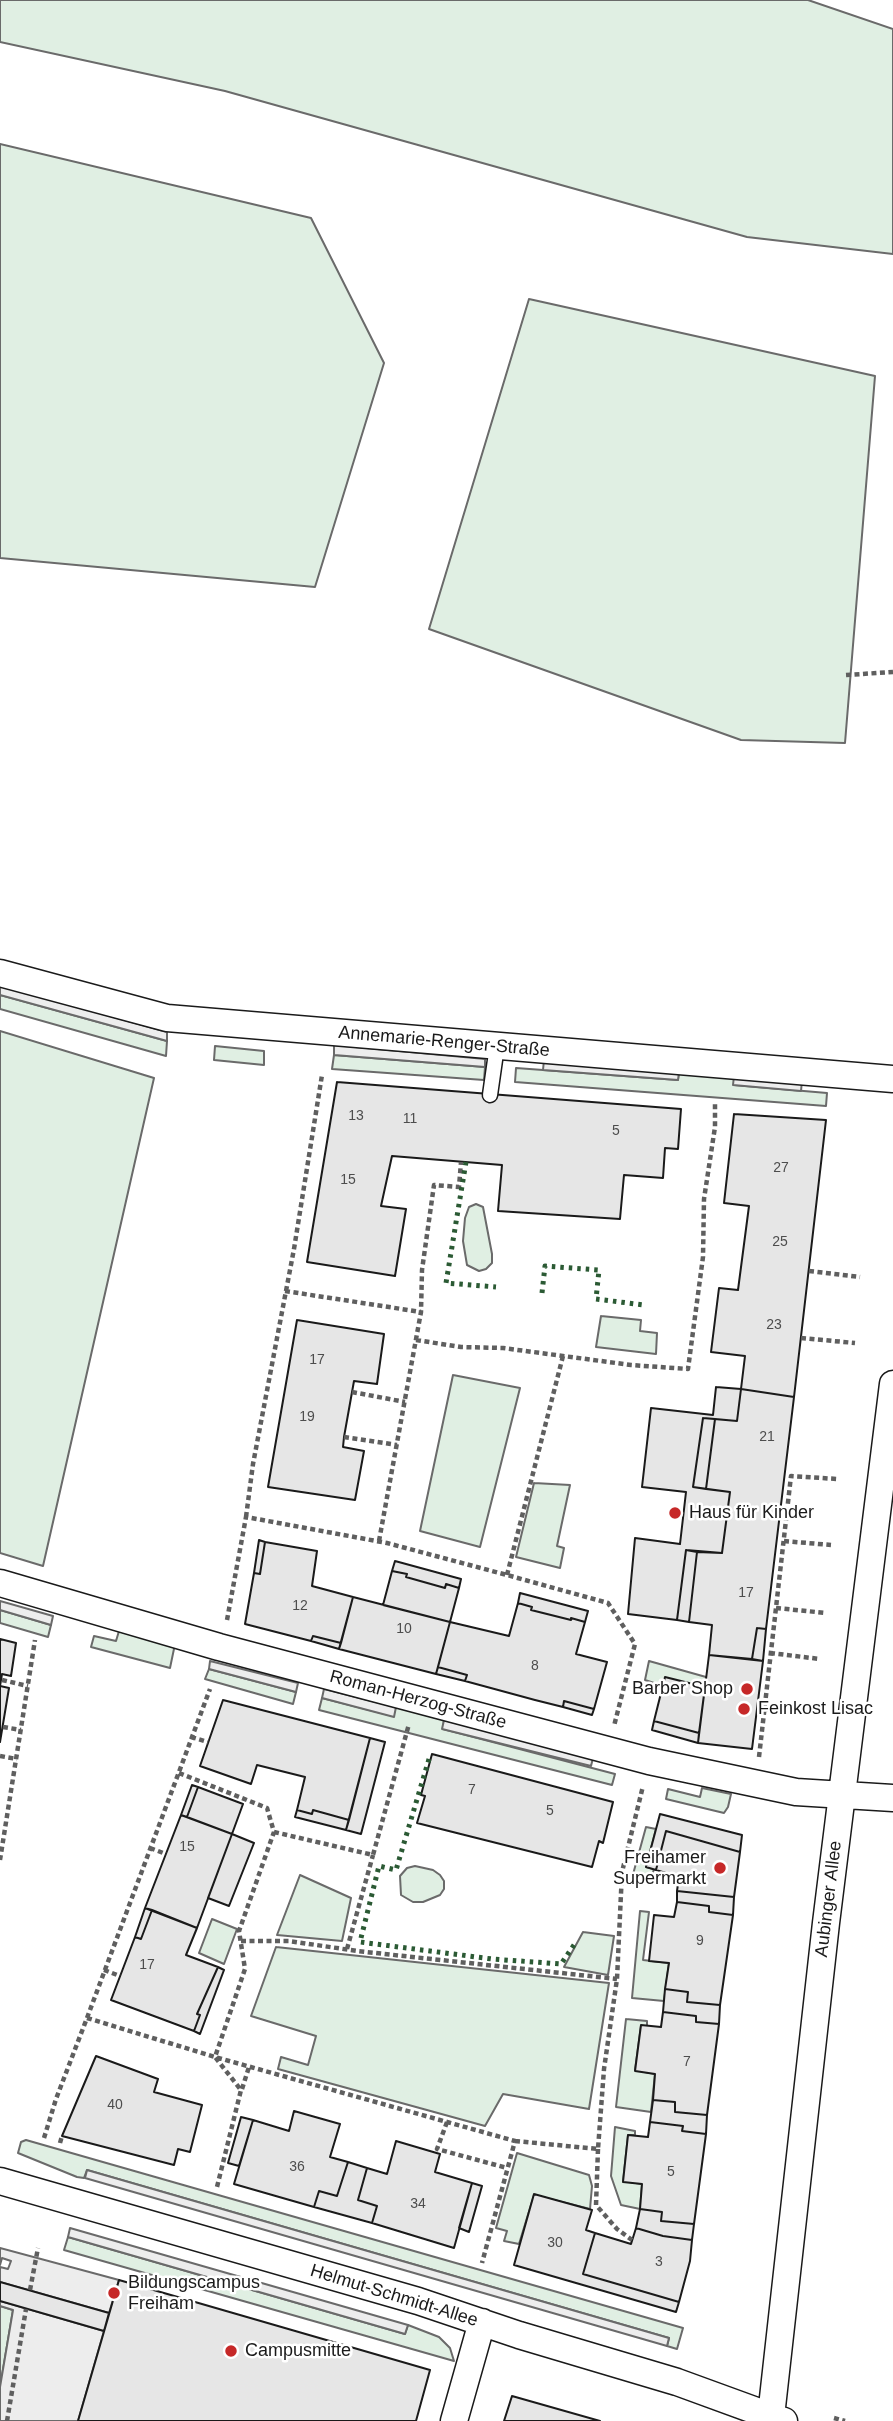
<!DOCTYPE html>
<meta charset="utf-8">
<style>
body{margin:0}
canvas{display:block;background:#fff}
</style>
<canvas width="893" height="2421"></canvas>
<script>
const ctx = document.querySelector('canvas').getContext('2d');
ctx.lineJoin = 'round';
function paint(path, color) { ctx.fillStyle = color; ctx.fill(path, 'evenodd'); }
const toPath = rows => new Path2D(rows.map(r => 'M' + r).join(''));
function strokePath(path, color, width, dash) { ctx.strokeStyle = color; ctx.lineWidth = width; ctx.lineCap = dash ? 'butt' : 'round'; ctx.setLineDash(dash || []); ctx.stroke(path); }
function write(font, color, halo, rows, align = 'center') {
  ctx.font = font + ' Arial,sans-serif'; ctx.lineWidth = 5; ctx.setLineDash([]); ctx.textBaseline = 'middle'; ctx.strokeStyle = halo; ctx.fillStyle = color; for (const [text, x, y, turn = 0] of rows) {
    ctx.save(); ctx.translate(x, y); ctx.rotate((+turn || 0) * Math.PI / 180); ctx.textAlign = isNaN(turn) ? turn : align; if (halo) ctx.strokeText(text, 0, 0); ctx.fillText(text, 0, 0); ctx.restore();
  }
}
const green = toPath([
 [0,0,808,0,893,29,893,254,747,237,225,91,0,42,0,0],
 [0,144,311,218,384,363,315,587,0,558,0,144],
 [529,299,875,376,845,743,741,740,429,629,529,299],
 [0,995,167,1041,166,1056,0,1009,0,995],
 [0,1031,154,1078,43,1566,0,1553,0,1031],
 [215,1046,264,1051,264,1065,214,1060,215,1046],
 [334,1055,485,1067,484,1080,332,1069,334,1055],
 [516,1068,678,1080,679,1072,734,1076,734,1085,827,1093,826,1106,515,1082,516,1068],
 [476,1204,483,1207,492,1254,492,1263,486,1269,479,1271,467,1265,463,1241,465,1218,469,1207,476,1204],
 [601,1316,641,1320,640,1331,657,1333,656,1354,596,1347,601,1316],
 [453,1375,520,1388,480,1547,420,1531,453,1375],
 [534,1483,570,1485,557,1546,564,1548,560,1568,516,1557,534,1483],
 [0,1610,51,1625,48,1637,0,1623,0,1610],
 [119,1631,175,1644,170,1668,91,1647,94,1636,116,1641,119,1631],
 [649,1661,706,1677,705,1687,663,1686,645,1680,649,1661],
 [209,1669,296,1692,293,1704,205,1679,209,1669],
 [322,1698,393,1716,396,1707,444,1720,443,1729,615,1774,612,1785,319,1710,322,1698],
 [702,1788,731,1794,728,1807,724,1813,666,1799,668,1789,700,1797,702,1788],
 [646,1827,656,1829,646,1867,654,1869,650,1882,632,1878,646,1827],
 [415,1866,433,1870,440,1875,444,1881,444,1889,440,1895,423,1902,413,1902,401,1895,400,1876,407,1868,415,1866],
 [300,1875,351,1898,342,1941,277,1935,300,1875],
 [640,1911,649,1912,643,1960,669,1963,664,2001,632,1998,640,1911],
 [212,1919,237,1929,224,1964,199,1953,212,1919],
 [583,1932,614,1936,608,1975,564,1967,583,1932],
 [276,1947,609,1983,589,2109,503,2094,485,2126,278,2069,281,2057,308,2065,316,2036,251,2016,276,1947],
 [626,2019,647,2021,647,2026,641,2026,635,2070,655,2074,651,2112,616,2107,626,2019],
 [615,2127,635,2131,635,2135,628,2135,623,2181,642,2184,640,2209,621,2205,611,2176,615,2127],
 [26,2140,683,2328,677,2349,667,2346,669,2338,87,2170,84,2178,77,2177,18,2153,21,2142,26,2140],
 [517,2153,589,2175,592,2186,590,2209,534,2195,519,2244,504,2241,507,2231,496,2228,517,2153],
 [68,2237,405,2334,408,2325,439,2337,450,2348,454,2361,64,2250,68,2237],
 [0,2306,13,2310,0,2387,0,2306]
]);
paint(green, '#e0efe3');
strokePath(green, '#6a6a6a', 2);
const parking = toPath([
 [0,985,167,1032,167,1041,0,995,0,985],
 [334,1045,485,1059,485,1067,334,1055,334,1045],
 [544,1060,679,1072,678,1080,543,1070,544,1060],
 [734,1076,802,1081,801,1091,733,1085,734,1076],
 [0,1601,53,1616,51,1625,0,1610,0,1601],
 [210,1661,298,1683,296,1692,209,1669,210,1661],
 [324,1689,396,1707,394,1717,322,1698,324,1689],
 [444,1720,593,1758,591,1766,442,1729,444,1720],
 [87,2170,669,2338,667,2346,85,2178,87,2170],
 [70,2228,408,2325,405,2334,68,2237,70,2228],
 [0,2248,119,2280,109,2313,0,2282,0,2267,8,2269,11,2261,2,2258,0,2265,0,2248],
 [0,2301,104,2331,78,2421,0,2421,0,2387,13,2310,0,2306,0,2301]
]);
paint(parking, '#ededed');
strokePath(parking, '#6a6a6a', 2);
const building = toPath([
 [337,1082,681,1109,678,1149,665,1148,663,1178,624,1175,620,1219,498,1211,502,1165,392,1156,381,1206,406,1209,395,1276,307,1262,337,1082],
 [734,1114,826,1120,794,1397,741,1389,745,1356,711,1352,719,1288,738,1290,749,1206,724,1203,734,1114],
 [297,1320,384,1334,377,1384,354,1381,344,1437,343,1447,364,1451,355,1500,268,1487,297,1320],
 [716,1387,741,1389,737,1421,703,1418,693,1487,730,1492,722,1553,686,1550,677,1620,628,1614,635,1538,680,1544,686,1492,642,1487,651,1408,713,1415,716,1387],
 [741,1389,794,1397,766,1629,757,1628,752,1659,709,1655,712,1625,689,1622,697,1552,722,1553,730,1492,706,1489,715,1419,737,1421,741,1389],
 [703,1418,715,1419,706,1489,693,1487,703,1418],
 [259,1540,265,1542,260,1574,254,1573,259,1540],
 [265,1542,317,1551,312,1586,353,1597,341,1643,313,1636,311,1641,245,1624,254,1573,260,1574,265,1542],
 [686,1550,697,1552,689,1622,677,1620,686,1550],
 [395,1561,461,1579,459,1588,446,1584,445,1588,406,1577,407,1574,392,1571,395,1561],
 [392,1571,407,1574,406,1577,445,1588,446,1584,459,1588,450,1622,383,1605,392,1571],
 [520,1593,588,1611,585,1622,571,1618,571,1620,531,1610,532,1607,518,1603,520,1593],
 [353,1597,450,1622,436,1674,339,1649,353,1597],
 [518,1603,532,1607,531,1610,571,1620,571,1618,585,1622,576,1654,607,1662,594,1709,564,1701,563,1707,535,1700,465,1681,467,1675,438,1667,450,1622,509,1636,518,1603],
 [757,1628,766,1629,763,1661,752,1659,757,1628],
 [313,1636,341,1643,339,1649,311,1641,313,1636],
 [0,1639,16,1643,11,1676,2,1674,0,1686,9,1688,0,1742,0,1639],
 [709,1655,763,1661,752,1749,698,1743,709,1655],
 [438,1667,467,1675,465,1681,436,1674,438,1667],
 [665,1677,705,1687,699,1733,654,1721,665,1677],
 [223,1700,370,1738,349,1820,313,1810,312,1814,297,1810,305,1777,257,1765,251,1784,200,1766,223,1700],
 [564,1701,594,1709,592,1715,563,1707,564,1701],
 [654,1721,699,1733,698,1743,652,1730,654,1721],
 [370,1738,385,1742,361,1834,346,1830,370,1738],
 [432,1754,613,1802,603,1843,599,1841,592,1867,417,1823,425,1796,421,1795,432,1754],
 [192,1785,198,1787,187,1817,181,1815,192,1785],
 [198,1787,243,1804,232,1834,187,1817,198,1787],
 [297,1810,312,1814,313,1810,349,1820,346,1830,295,1817,297,1810],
 [660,1814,742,1835,740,1852,666,1831,656,1870,646,1867,660,1814],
 [181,1815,232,1834,197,1928,145,1908,181,1815],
 [666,1831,740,1852,734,1897,677,1891,679,1877,656,1870,666,1831],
 [232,1834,254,1843,229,1906,208,1898,232,1834],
 [677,1891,734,1897,733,1915,709,1912,709,1906,677,1902,677,1891],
 [677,1902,709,1906,709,1912,733,1915,720,2005,687,2002,688,1992,665,1989,669,1963,649,1961,654,1915,674,1917,677,1902],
 [145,1908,152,1910,141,1939,135,1937,145,1908],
 [152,1910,197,1928,186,1955,218,1967,197,2014,200,2015,194,2031,111,2000,135,1937,141,1939,152,1910],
 [218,1967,224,1970,200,2034,194,2031,200,2015,197,2014,218,1967],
 [665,1989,688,1992,687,2002,720,2005,719,2024,696,2022,696,2016,663,2012,665,1989],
 [663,2012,696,2016,696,2022,719,2024,707,2115,675,2112,675,2102,653,2100,655,2074,635,2071,641,2025,661,2027,663,2012],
 [96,2056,158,2079,154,2092,202,2105,190,2152,178,2149,174,2165,62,2136,96,2056],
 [653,2100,675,2102,675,2112,707,2115,706,2134,682,2131,683,2126,650,2122,653,2100],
 [294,2111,340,2124,330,2157,348,2162,337,2196,319,2191,314,2207,234,2184,253,2120,289,2131,294,2111],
 [241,2117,253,2120,239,2166,228,2163,241,2117],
 [650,2122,683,2126,682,2131,706,2134,694,2224,661,2221,662,2212,640,2209,642,2184,623,2182,628,2135,648,2137,650,2122],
 [396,2141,440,2154,435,2172,472,2183,454,2248,372,2223,377,2206,358,2200,367,2168,387,2174,396,2141],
 [348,2162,367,2168,358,2200,377,2206,372,2223,314,2207,319,2191,337,2196,348,2162],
 [472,2183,482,2186,469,2232,459,2228,472,2183],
 [534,2194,592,2210,586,2230,595,2233,583,2274,679,2302,676,2312,514,2265,534,2194],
 [640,2209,662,2212,661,2221,694,2224,692,2240,663,2236,636,2228,640,2209],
 [636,2228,663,2236,692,2240,690,2261,679,2302,583,2274,595,2233,631,2244,636,2228],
 [119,2280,430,2370,416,2421,78,2421,119,2280],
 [0,2282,109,2313,104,2331,0,2301,0,2282],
 [512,2396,600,2421,504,2421,512,2396]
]);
paint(building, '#e6e6e6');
strokePath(building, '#1a1a1a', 2);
const lane = toPath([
 [490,1095,497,1046]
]);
const street = toPath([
 [0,973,167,1018,893,1079],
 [0,1583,219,1647,649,1761,796,1792,893,1798],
 [0,2181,418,2301,519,2335,677,2382,784,2421],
 [771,2416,826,1923,893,1384],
 [454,2421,482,2322]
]);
strokePath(lane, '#1a1a1a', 17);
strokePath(street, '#1a1a1a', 29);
strokePath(toPath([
 [846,675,893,672],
 [809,1271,860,1277],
 [285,1291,421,1312],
 [801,1338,855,1343],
 [416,1340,461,1347,503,1348,631,1365,688,1369,703,1257,704,1199,715,1127,715,1104],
 [352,1392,405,1402],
 [344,1437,397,1445],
 [246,1517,253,1464,294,1249,322,1075],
 [379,1541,421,1312,422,1270,434,1185,459,1187,461,1162],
 [784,1541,831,1545],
 [507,1575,563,1356],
 [776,1608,826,1613],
 [227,1620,246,1517,387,1543,507,1575,608,1603,635,1644,614,1726],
 [770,1653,820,1659],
 [2,1680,28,1686],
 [763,1709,810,1713],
 [3,1727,21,1730],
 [191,1737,208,1742],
 [0,1756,17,1759],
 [759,1757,791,1476,837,1479],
 [179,1773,267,1808,274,1832,239,1931,245,1969,215,2057,241,2090,217,2187],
 [274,1832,373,1855,409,1724],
 [150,1848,166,1854],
 [0,1860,35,1640],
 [241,1941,289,1941,357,1951,617,1979],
 [347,1949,373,1855],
 [104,1970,120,1976],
 [87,2018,210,1689],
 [242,2089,249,2067],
 [447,2122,437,2149,507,2168],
 [44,2138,56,2099,87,2018,215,2057,515,2141,482,2263],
 [515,2141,598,2149,604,2069,617,1979,622,1872,643,1786],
 [60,2143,62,2136],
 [598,2149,596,2205,617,2229,632,2240],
 [30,2290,38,2248],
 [834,2418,845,2421],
 [7,2421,26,2309]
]), '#5f5f5f', 4.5, [5, 3.5]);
strokePath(lane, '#fff', 14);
strokePath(street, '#fff', 26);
strokePath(toPath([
 [466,1162,446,1283,496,1287],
 [542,1293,545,1266,599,1270,596,1299,644,1305],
 [429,1759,396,1870,379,1866,360,1942,492,1959,561,1964,576,1942]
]), '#2b5a34', 5, [3.5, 5]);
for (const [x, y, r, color] of [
 [675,1513,7,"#c62828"],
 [747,1689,7,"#c62828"],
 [744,1709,7,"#c62828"],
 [720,1868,7,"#c62828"],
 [114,2293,7,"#c62828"],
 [231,2351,7,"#c62828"]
]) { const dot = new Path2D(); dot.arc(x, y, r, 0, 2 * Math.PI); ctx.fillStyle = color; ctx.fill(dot); strokePath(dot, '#fff', 2.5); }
write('14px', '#4d4d4d', null, [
 ["13",356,1116],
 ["11",410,1119],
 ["5",616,1131],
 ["27",781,1168],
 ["15",348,1180],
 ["25",780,1242],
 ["23",774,1325],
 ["17",317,1360],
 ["19",307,1417],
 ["21",767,1437],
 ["17",746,1593],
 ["12",300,1606],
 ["10",404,1629],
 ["8",535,1666],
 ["7",472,1790],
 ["5",550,1811],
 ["15",187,1847],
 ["9",700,1941],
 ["17",147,1965],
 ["7",687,2062],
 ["40",115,2105],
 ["36",297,2167],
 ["5",671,2172],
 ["34",418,2204],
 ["30",555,2243],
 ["3",659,2262]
]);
write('18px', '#1a1a1a', '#fff', [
 ["Annemarie-Renger-Straße",444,1042,5],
 ["Roman-Herzog-Straße",418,1700,15],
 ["Aubinger Allee",829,1899,-83],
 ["Helmut-Schmidt-Allee",394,2296,17]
]);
write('18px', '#1a1a1a', '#fff', [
 ["Haus für Kinder",689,1513],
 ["Barber Shop",733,1689,"right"],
 ["Feinkost Lisac",758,1709],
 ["Freihamer",706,1858,"right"],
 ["Supermarkt",706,1879,"right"],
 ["Bildungscampus",128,2283],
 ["Freiham",128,2304],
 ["Campusmitte",245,2351]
], 'left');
</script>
